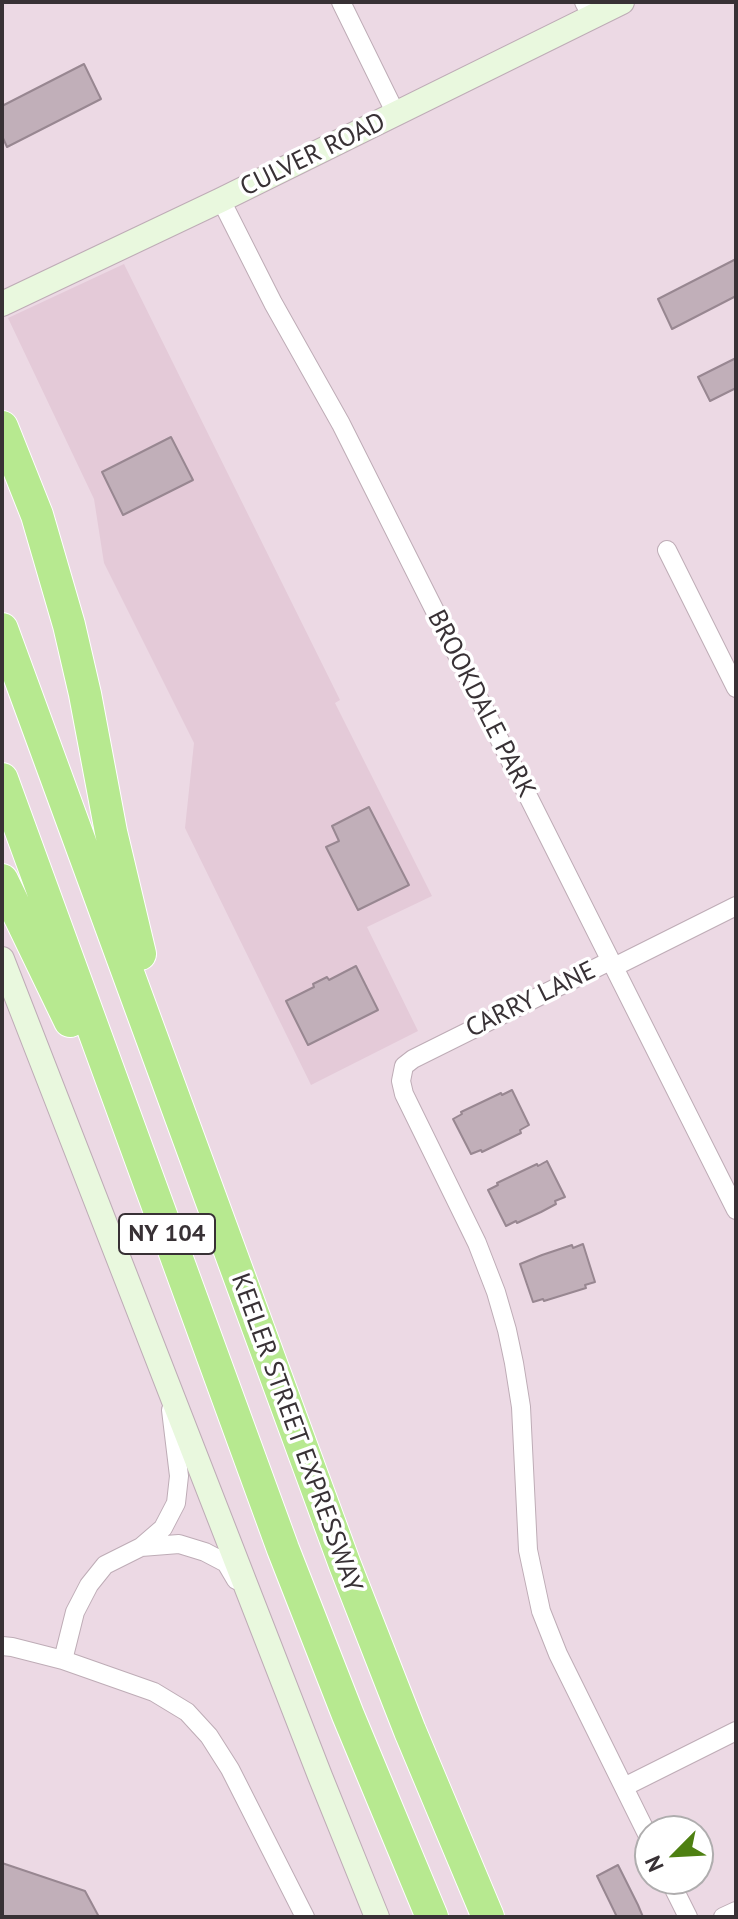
<!DOCTYPE html>
<style>
body{margin:0}
#map{position:relative;width:738px;height:1919px;overflow:hidden;background:#ecd9e4;font-family:"PT Sans",sans-serif}
canvas{display:block}
.frame{position:absolute;inset:0;border:4px solid #383135;pointer-events:none}
.north{position:absolute;left:634px;top:1815px;width:80px;height:80px;box-sizing:border-box;background:#fff;border:2px solid #afadae;border-radius:50%;rotate:246deg;font-size:22px;font-weight:700;line-height:32px;text-align:center;color:#383135}
.north::after{content:'';display:block;margin:auto;width:28px;height:36px;background:#4e8012;clip-path:polygon(50% 0,100% 100%,50% 72%,0 100%)}
</style>
<div id="map">
<canvas width="738" height="1919"></canvas>
<div class="frame"></div>
<div class="north">N</div>
</div>
<script>
const ctx = document.querySelector('canvas').getContext('2d');
ctx.lineJoin = 'round';
function paint(path, color) { ctx.fillStyle = color; ctx.fill(path, 'evenodd'); }
const toPath = rows => new Path2D(rows.map(r => 'M' + r).join(''));
function strokePath(path, color, width, dash) { ctx.strokeStyle = color; ctx.lineWidth = width; ctx.lineCap = dash ? 'butt' : 'round'; ctx.setLineDash(dash || []); ctx.stroke(path); }
function write(font, color, halo, rows, align = 'center') {
  ctx.font = font + ' "PT Sans",sans-serif'; ctx.lineWidth = 7; ctx.setLineDash([]); ctx.textBaseline = 'middle'; ctx.strokeStyle = halo; ctx.fillStyle = color; for (const [text, x, y, turn = 0] of rows) {
    ctx.save(); ctx.translate(x, y); ctx.rotate((+turn || 0) * Math.PI / 180); ctx.textAlign = isNaN(turn) ? turn : align; if (halo) ctx.strokeText(text, 0, 0); ctx.fillText(text, 0, 0); ctx.restore();
  }
}
paint(toPath([
 [124,264,340,700,335,703,432,896,367,927,418,1031,311,1085,185,828,194,743,104,563,94,499,8,318]
]), '#e4cad8');
const building = toPath([
 [84,64,101,99,7,147,2,136,2,106,84,64],
 [736,259,736,296,672,329,658,299,736,259],
 [736,358,736,388,710,401,698,377,736,358],
 [171,437,193,480,123,515,102,472,171,437],
 [369,807,409,885,358,910,326,847,339,841,332,826,369,807],
 [356,966,378,1010,308,1045,286,1001,314,987,313,984,327,977,329,980,356,966],
 [512,1090,529,1125,520,1130,521,1133,482,1152,481,1150,471,1154,453,1119,462,1114,461,1112,501,1093,502,1095,512,1090],
 [547,1161,565,1197,555,1201,556,1204,541,1212,517,1223,516,1221,506,1226,488,1190,498,1185,497,1183,537,1164,538,1166,547,1161],
 [583,1244,595,1282,585,1285,586,1288,544,1301,543,1299,533,1302,520,1264,542,1255,572,1245,573,1248,583,1244],
 [2,1863,85,1891,99,1917,2,1917,2,1863],
 [618,1865,638,1905,643,1917,617,1917,597,1876,618,1865]
]);
paint(building, '#c1afb9');
strokePath(building, '#988791', 2);
const minor = toPath([
 [341,2,396,114],
 [584,2,592,17],
 [221,200,273,303,341,424,736,1210],
 [667,550,736,688],
 [610,961,413,1059,404,1066,401,1081,404,1094,477,1243,496,1292,507,1330,514,1363,521,1407,528,1550,541,1611,558,1654,650,1840],
 [614,967,736,906],
 [141,1547,179,1544,205,1552,226,1563,236,1580],
 [2,1646,12,1647,63,1660,154,1692,187,1712,209,1736,230,1769,305,1917],
 [63,1660,75,1612,89,1585,105,1565,141,1547,163,1528,176,1503,179,1476,171,1410],
 [624,1787,736,1731],
 [669,1879,688,1917],
 [723,1917,736,1911]
]);
const secondary = toPath([
 [2,304,221,200,622,2],
 [2,959,320,1776,377,1917]
]);
const motorway = toPath([
 [2,427,37,515,69,625,85,694,111,832,140,954],
 [2,629,345,1565,410,1731,488,1917],
 [2,779,283,1549,348,1715,432,1917],
 [2,880,70,1021]
]);
strokePath(minor, '#beacb6', 20);
strokePath(secondary, '#beacb6', 26);
strokePath(motorway, '#fff', 34);
strokePath(minor, '#fff', 18);
strokePath(secondary, '#e9f8de', 24);
strokePath(motorway, '#b7e990', 32);
for (const [x, y, w] of [
 [167,1234,96]
]) { const box = new Path2D(); box.roundRect(x - w / 2, y - 20, w, 40, 6); ctx.fillStyle = '#fff'; ctx.fill(box); strokePath(box, '#383135', 2); }
write('bold 24px', '#383135', null, [
 ["NY 104",167,1234]
]);
write('26px', '#383135', '#fff', [
 ["CULVER ROAD",313,155,-26],
 ["BROOKDALE PARK",481,704,63],
 ["CARRY LANE",531,1000,-26],
 ["KEELER STREET EXPRESSWAY",296,1433,70]
]);
</script>
